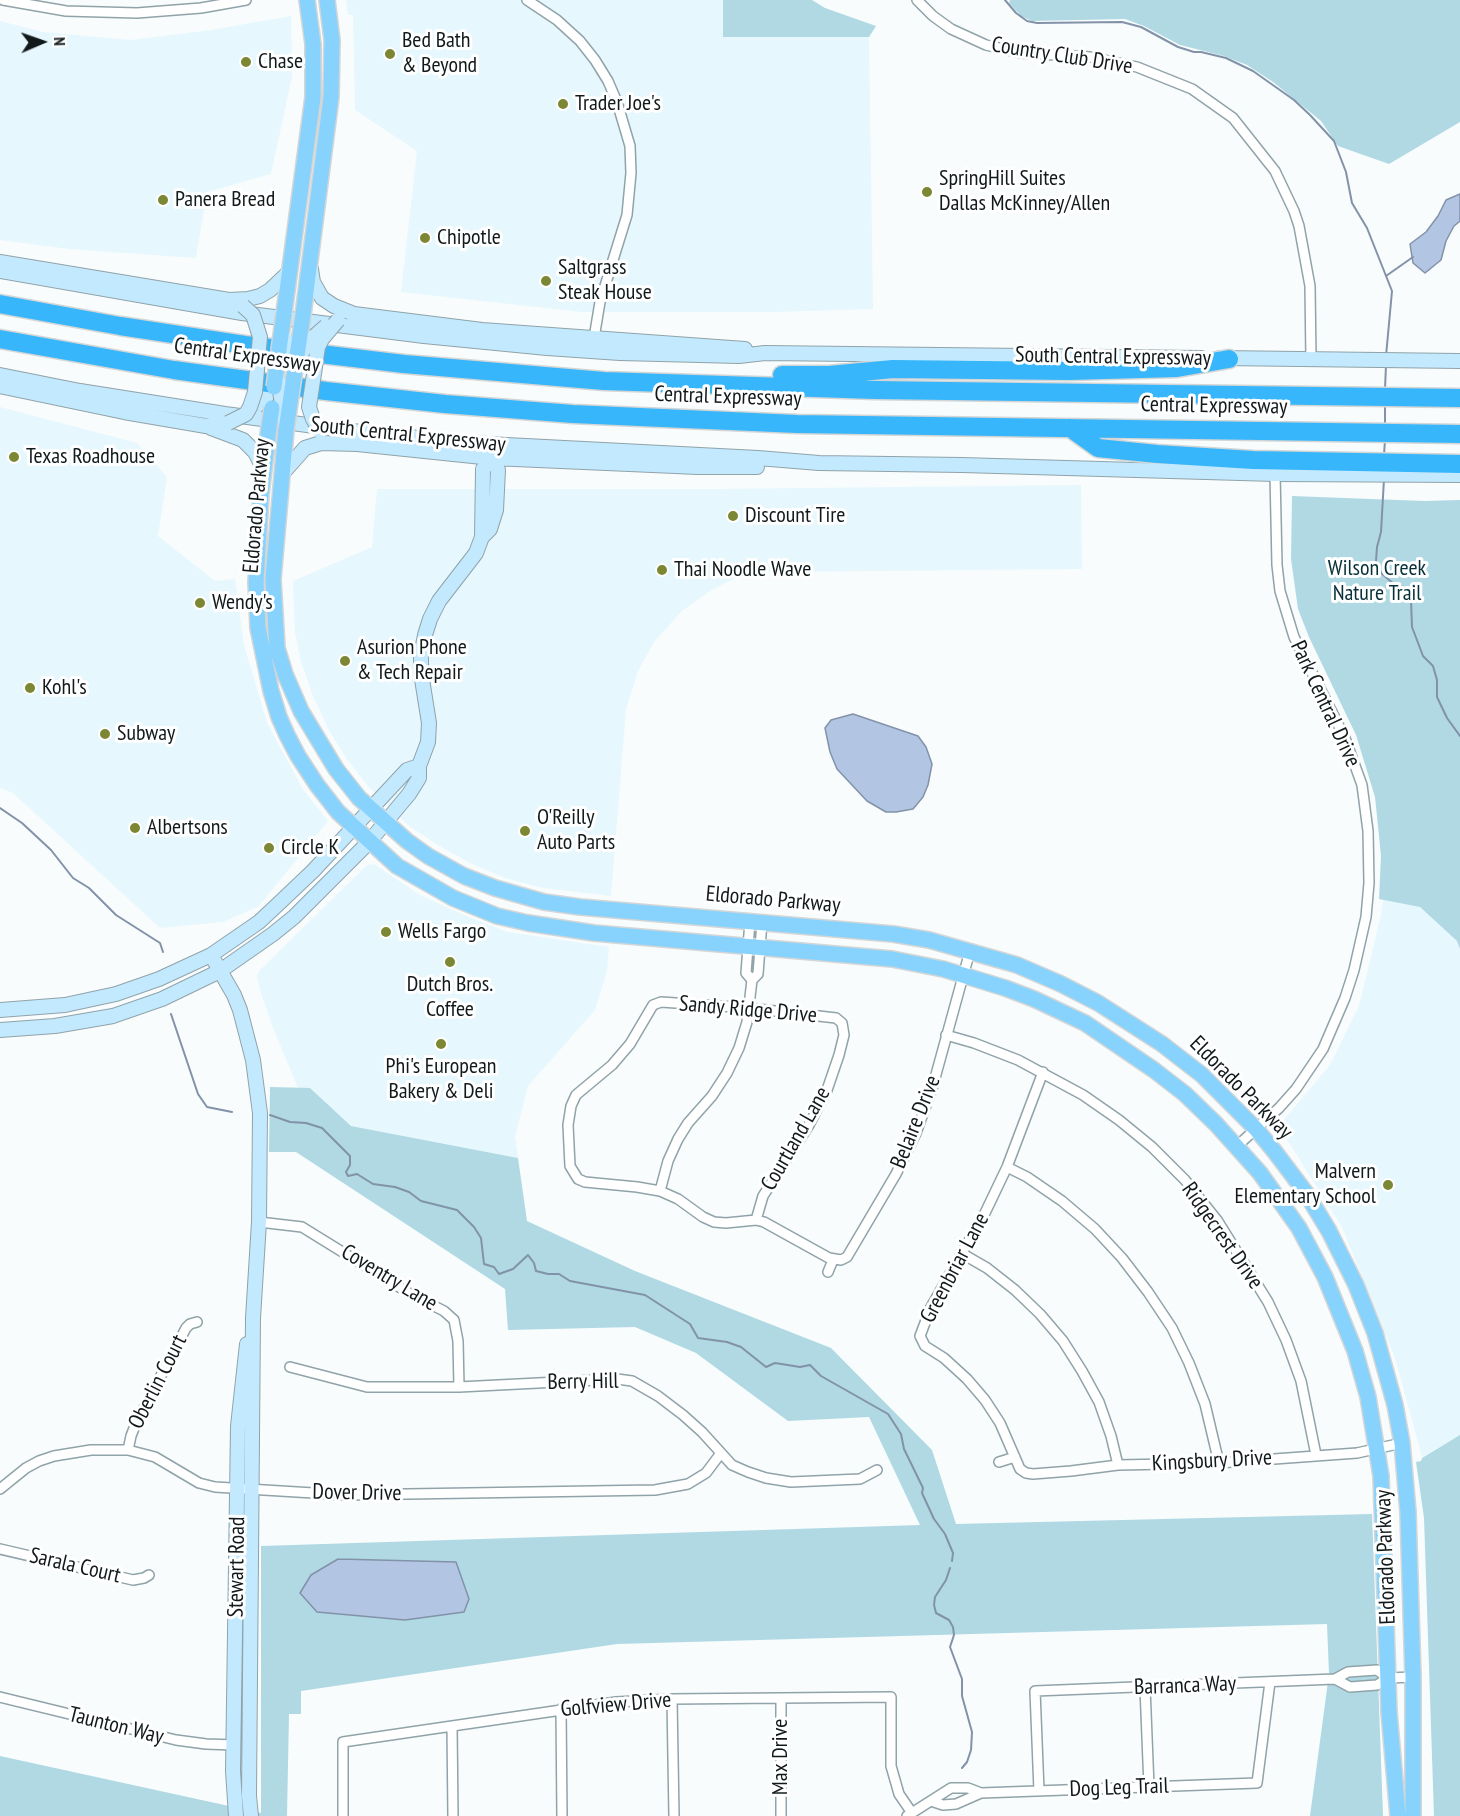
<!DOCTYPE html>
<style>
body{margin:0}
#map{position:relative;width:1460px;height:1816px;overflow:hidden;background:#f8fcfd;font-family:"PT Sans Narrow",sans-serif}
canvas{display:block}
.north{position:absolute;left:12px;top:12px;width:60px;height:60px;-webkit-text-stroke:4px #fff;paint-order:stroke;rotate:88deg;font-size:16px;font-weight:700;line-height:24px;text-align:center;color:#11191b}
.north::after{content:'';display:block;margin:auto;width:21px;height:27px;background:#11191b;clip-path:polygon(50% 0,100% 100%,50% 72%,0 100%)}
</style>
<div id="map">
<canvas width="1460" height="1816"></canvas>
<div class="north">N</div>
</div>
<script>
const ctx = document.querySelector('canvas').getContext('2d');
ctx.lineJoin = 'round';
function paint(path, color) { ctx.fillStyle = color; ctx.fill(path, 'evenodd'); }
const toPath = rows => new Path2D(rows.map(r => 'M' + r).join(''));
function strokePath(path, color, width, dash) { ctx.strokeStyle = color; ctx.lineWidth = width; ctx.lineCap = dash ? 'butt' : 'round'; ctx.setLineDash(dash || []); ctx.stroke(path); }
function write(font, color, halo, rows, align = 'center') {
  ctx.font = font + ' "PT Sans Narrow",sans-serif'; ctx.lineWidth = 6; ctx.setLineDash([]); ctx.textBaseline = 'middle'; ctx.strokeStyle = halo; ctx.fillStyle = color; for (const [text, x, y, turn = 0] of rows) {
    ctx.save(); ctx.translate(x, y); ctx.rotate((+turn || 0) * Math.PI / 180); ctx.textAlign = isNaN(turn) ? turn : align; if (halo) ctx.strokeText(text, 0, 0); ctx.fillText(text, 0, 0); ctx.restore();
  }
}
paint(toPath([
 [346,0,723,0,723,37,869,37,873,309,773,312,582,312,401,292,417,151,355,110,353,15,348,15],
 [291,16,292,76,271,174,207,192,196,258,69,249,0,240,0,21,43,32,131,40,211,30],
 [0,407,137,443,167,477,158,536,215,581,235,579,244,645,267,723,304,791,328,821,259,906,223,922,160,928,13,793,0,788],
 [1081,485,1082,569,771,572,740,576,711,590,682,611,654,642,638,671,626,709,611,896,543,888,505,878,470,863,436,844,408,825,368,786,347,759,330,732,313,696,301,662,295,632,293,581,372,547,377,489,715,489],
 [374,864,420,895,464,915,507,932,609,947,607,971,595,1010,528,1086,515,1137,518,1158,351,1126,310,1088,298,1088,273,1028,259,987,257,976,260,970,367,865],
 [1384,894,1410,898,1457,941,1460,949,1460,1435,1422,1457,1396,1361,1342,1227,1290,1144,1277,1128,1330,1065,1359,1006,1381,915]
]), '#e6f7fd');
paint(toPath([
 [723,0,812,0,825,8,876,26,869,37,723,37],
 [1010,0,1460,0,1460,122,1389,164,1338,146,1321,121,1273,82,1247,65,1224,56,1180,45,1144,26,1125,19,1032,21,1021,16,1009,3],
 [1292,496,1424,501,1460,500,1460,949,1457,941,1420,907,1379,899,1381,856,1375,797,1356,735,1309,637,1298,609,1291,559],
 [270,1087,310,1088,351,1126,518,1158,527,1221,635,1271,831,1348,932,1450,956,1524,1372,1514,1383,1816,1310,1816,1329,1674,1327,1624,617,1644,301,1691,301,1714,289,1714,287,1816,0,1816,0,1756,261,1813,261,1546,920,1525,869,1417,788,1421,696,1353,635,1327,508,1330,505,1289,296,1152,269,1152],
 [1460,1435,1460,1816,1434,1816,1424,1518,1416,1462,1421,1461,1422,1458]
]), '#b0d9e4');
const water = toPath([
 [1460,194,1460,221,1454,226,1446,241,1441,260,1425,273,1413,263,1410,244,1426,232,1438,216,1446,200,1460,194],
 [853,714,918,736,926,747,932,764,928,785,923,797,913,809,896,812,886,812,867,801,837,769,830,752,825,728,831,720,853,714],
 [338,1559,456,1562,469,1599,464,1612,405,1620,317,1612,300,1593,311,1575,338,1559]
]);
paint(water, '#b2c6e4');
strokePath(water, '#8292a8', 1.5);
strokePath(toPath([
 [1005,0,1016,13,1027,21,1037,23,1122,22,1141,27,1178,47,1194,52,1201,52,1226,58,1253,71,1294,100,1310,115,1334,141,1346,172,1352,203,1367,228,1392,291,1386,356],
 [1386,276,1413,257],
 [1385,389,1386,365],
 [1385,425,1385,404],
 [1384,455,1385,440],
 [1384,479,1381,532,1377,547,1376,561,1381,573,1395,585,1408,588,1411,600,1412,627,1423,656,1433,666,1437,680,1437,697,1447,718,1460,736],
 [0,808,22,823,51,850,73,878,89,888,116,915,160,943,163,952],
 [171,1014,198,1094,207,1107,232,1112],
 [270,1115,290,1122,306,1123,322,1128,350,1156,350,1165,346,1172,348,1176,357,1174,373,1184,395,1187,409,1192,421,1201,457,1210,474,1227,481,1238,484,1264,494,1267,499,1274,513,1269,528,1255,534,1263,536,1271,548,1274,559,1274,570,1281,645,1295,690,1324,698,1338,727,1342,741,1347,766,1367,775,1363,800,1367,810,1365,821,1376,888,1414,901,1434,904,1449,923,1488,922,1493,934,1519,945,1534,953,1553,952,1561],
 [950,1568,946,1580,935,1597,934,1605,936,1613,949,1620,953,1627,954,1635,950,1647,962,1679,962,1696,972,1732,971,1750,967,1762,962,1768]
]), '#8292a8', 2);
const street = toPath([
 [3,0,66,11,137,13,201,8,246,0],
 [527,0,557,20,580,41,595,60,608,81,617,102,630,146,631,173,627,215,600,302,594,338],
 [917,0,933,16,951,29,986,45,1021,53,1090,57,1137,67,1192,89,1233,118,1275,171,1294,211,1299,226,1310,286,1311,360],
 [750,921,746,973,752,980,758,974,762,922],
 [946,1035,974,1043,1018,1060,1083,1095,1119,1120,1152,1147,1185,1180,1217,1220,1268,1302,1286,1340,1301,1381,1316,1455],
 [1043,1072,1007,1167,985,1213,931,1307,920,1336,925,1346,944,1358,967,1379,985,1400,1000,1423,1020,1469,1026,1473,1033,1474,1071,1471,1118,1465,1219,1463,1357,1453,1402,1443],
 [1237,1146,1279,1108,1296,1089,1323,1049,1345,998,1354,970,1366,917,1369,883,1368,831,1362,785,1345,738,1294,637,1280,591,1277,565,1275,474],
 [1007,1167,1027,1177,1062,1201,1095,1229,1122,1258,1148,1292,1172,1328,1189,1363,1205,1404,1219,1463],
 [660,1191,668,1161,678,1139,688,1123,712,1096,727,1073,739,1048,747,1022,752,980],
 [756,1220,763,1196,809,1125,827,1090,839,1055,844,1035,842,1023,836,1018,749,1008,661,1002,653,1005,630,1044,612,1065,576,1095,571,1106,568,1125,570,1166,578,1179,585,1182,637,1187,660,1191,678,1199,703,1217,714,1222,726,1223,756,1220,764,1222,829,1258,841,1260,847,1257,896,1174,916,1133,932,1089,970,951],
 [259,1222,302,1227,412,1295,444,1311,454,1320,458,1341,459,1387],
 [961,1253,987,1268,1015,1290,1040,1314,1063,1341,1082,1371,1099,1402,1111,1436,1118,1465],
 [828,1272,833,1260],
 [290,1367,367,1387,459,1387,617,1379,632,1381,658,1396,683,1415,702,1432,732,1465,748,1472,766,1478,791,1482,860,1479,877,1470],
 [128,1450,131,1436,136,1423,186,1328,190,1324,197,1322],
 [999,1462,1015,1457],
 [0,1489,26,1468,39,1461,54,1456,91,1450,128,1450,155,1457,199,1483,215,1487,346,1495,655,1490,688,1484,706,1473,721,1453],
 [0,1549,133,1580,144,1578,149,1575],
 [1335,1679,1350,1687,1377,1685,1388,1678,1413,1677],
 [1145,1687,1149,1787],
 [0,1697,176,1740,206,1744,234,1745],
 [672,1699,674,1816],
 [781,1699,781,1816],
 [561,1709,562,1816],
 [452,1726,453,1816],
 [1039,1791,1035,1691,1335,1679,1348,1672,1377,1670,1388,1678],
 [931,1801,943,1805,956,1804,981,1793,1257,1783,1270,1682],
 [343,1816,343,1742,616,1702,672,1699,891,1697,891,1766,899,1794,912,1813],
 [907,1816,951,1788,968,1788,981,1793]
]);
const secondary = toPath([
 [0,262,229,300,248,299,260,296,270,290,289,272],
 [311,269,313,282,322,298,334,306,354,314,482,330,745,349],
 [0,271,242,313,424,336,547,348,620,353,739,356,765,353,1201,358],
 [1220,358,1460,361],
 [0,375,80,391,225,414,352,431,468,443,758,458,819,463,962,465,1275,474,1460,475],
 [0,386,124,412,206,426,228,423],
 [246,414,263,401,274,387],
 [211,428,243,440,255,452,263,468],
 [282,474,305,448,321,443,357,444,492,458,698,467,757,467],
 [211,955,234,995,240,1010,253,1060,260,1113,259,1222,253,1318,249,1796,251,1816],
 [0,1010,65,1005,116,994,159,979,211,955,259,922,275,907,313,871,407,770,419,766],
 [0,1030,55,1026,113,1016,162,999,220,971,273,934,294,917,369,842,409,794,419,778,419,766,428,742,429,723,421,673,421,655,425,635,430,619,439,601,476,553,482,537,483,469,492,458,498,470,496,510,490,529,482,537],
 [236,1816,233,1771,238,1426,247,1344]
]);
const primary = toPath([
 [284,313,313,97,313,44,307,0],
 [303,315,331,97,332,40,327,0],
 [269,427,261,494,256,582,258,628,271,691,279,717,287,735,298,756,317,785,338,812,397,866,453,898,497,916,528,923,594,933,892,959,943,969,1005,988,1034,999,1085,1023,1154,1070,1185,1094,1216,1124,1260,1173,1299,1228,1325,1277,1355,1351,1368,1397,1381,1476,1389,1712,1398,1816],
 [286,430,273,579,277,648,285,674,301,711,336,769,359,798,407,841,428,856,464,876,495,888,544,902,580,907,893,934,929,940,1017,965,1061,984,1098,1003,1162,1044,1202,1075,1256,1129,1275,1152,1306,1193,1329,1231,1356,1285,1375,1333,1395,1405,1402,1443,1408,1512,1413,1677,1413,1816]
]);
const highway = toPath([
 [0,304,120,326,245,345,404,364,604,381,875,390,1460,398],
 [0,339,174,370,326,391,445,404,573,414,797,424,1460,434],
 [782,375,829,375,893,369,1069,371,1177,368,1229,359],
 [1070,428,1098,448,1157,454,1253,460,1460,464]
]);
strokePath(street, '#90a3a9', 12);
strokePath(secondary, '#90a3a9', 16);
strokePath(primary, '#d4d6d6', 18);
strokePath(highway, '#d4d6d6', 21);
strokePath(street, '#fff', 9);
strokePath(secondary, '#c3e9fe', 14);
strokePath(primary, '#87d3fd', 15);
strokePath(highway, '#37b6fb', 18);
const secondaryBridge = toPath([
 [285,339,287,364],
 [297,362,308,342,326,326],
 [278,379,285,422],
 [228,423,246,414,250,407,255,392,260,337,253,315,243,306],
 [320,431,313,419,309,407,318,347,322,339,338,320]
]);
const primaryBridge = toPath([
 [274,387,284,313],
 [269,427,272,408],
 [286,430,303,315]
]);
strokePath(secondaryBridge, '#90a3a9', 16, []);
strokePath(primaryBridge, '#d4d6d6', 18, []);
strokePath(secondaryBridge, '#c3e9fe', 14);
strokePath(primaryBridge, '#87d3fd', 15);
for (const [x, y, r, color] of [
 [390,54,6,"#7c8733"],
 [246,62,6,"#7c8733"],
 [563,104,6,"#7c8733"],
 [927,192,6,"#7c8733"],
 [163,200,6,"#7c8733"],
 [425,238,6,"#7c8733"],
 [546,281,6,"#7c8733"],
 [14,457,6,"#7c8733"],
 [733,516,6,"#7c8733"],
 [662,570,6,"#7c8733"],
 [200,603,6,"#7c8733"],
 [345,661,6,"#7c8733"],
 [30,688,6,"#7c8733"],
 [105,734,6,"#7c8733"],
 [135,828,6,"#7c8733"],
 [525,831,6,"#7c8733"],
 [269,848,6,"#7c8733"],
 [386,932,6,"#7c8733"],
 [450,962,6,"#7c8733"],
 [441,1044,6,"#7c8733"],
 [1388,1185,6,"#7c8733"]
]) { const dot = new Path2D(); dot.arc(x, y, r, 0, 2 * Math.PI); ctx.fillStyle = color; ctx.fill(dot); strokePath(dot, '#fff', 2); }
write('22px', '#11191b', '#fff', [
 ["Bed Bath",402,41],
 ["& Beyond",402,66],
 ["Chase",258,62],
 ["Trader Joe's",575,104],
 ["SpringHill Suites",939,179],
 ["Dallas McKinney/Allen",939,204],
 ["Panera Bread",175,200],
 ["Chipotle",437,238],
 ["Saltgrass",558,268],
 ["Steak House",558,293],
 ["Texas Roadhouse",26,457],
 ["Discount Tire",745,516],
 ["Thai Noodle Wave",674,570],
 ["Wendy's",212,603],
 ["Asurion Phone",357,648],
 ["& Tech Repair",357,673],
 ["Kohl's",42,688],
 ["Subway",117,734],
 ["O'Reilly",537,818],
 ["Auto Parts",537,843],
 ["Albertsons",147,828],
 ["Circle K",281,848],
 ["Wells Fargo",398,932],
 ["Dutch Bros.",450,985,"center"],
 ["Coffee",450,1010,"center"],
 ["Phi's European",441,1067,"center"],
 ["Bakery & Deli",441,1092,"center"],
 ["Malvern",1376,1172,"right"],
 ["Elementary School",1376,1197,"right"]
], 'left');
write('22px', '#11191b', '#fff', [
 ["Country Club Drive",1062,56,9],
 ["Central Expressway",247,356,8],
 ["South Central Expressway",1113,357,1],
 ["Central Expressway",728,397,2],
 ["Central Expressway",1214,406,1],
 ["South Central Expressway",408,435,6],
 ["Eldorado Parkway",257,506,-85],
 ["Park Central Drive",1325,704,65],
 ["Eldorado Parkway",773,900,5],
 ["Sandy Ridge Drive",748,1010,5],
 ["Eldorado Parkway",1241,1088,45],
 ["Belaire Drive",916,1122,-68],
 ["Courtland Lane",796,1139,-60],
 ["Ridgecrest Drive",1222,1236,55],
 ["Greenbriar Lane",955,1268,-62],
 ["Coventry Lane",389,1278,31],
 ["Oberlin Court",158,1382,-63],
 ["Berry Hill",583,1382,-1],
 ["Kingsbury Drive",1212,1461,-3],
 ["Dover Drive",357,1493,1],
 ["Eldorado Parkway",1386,1557,-92],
 ["Sarala Court",75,1566,13],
 ["Stewart Road",237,1567,-89],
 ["Barranca Way",1185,1686,-2],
 ["Golfview Drive",616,1705,-5],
 ["Taunton Way",116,1726,14],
 ["Max Drive",781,1757,-90],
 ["Dog Leg Trail",1119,1788,-2]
]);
write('22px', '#072f39', '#fff', [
 ["Wilson Creek",1377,569],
 ["Nature Trail",1377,594]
]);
</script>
